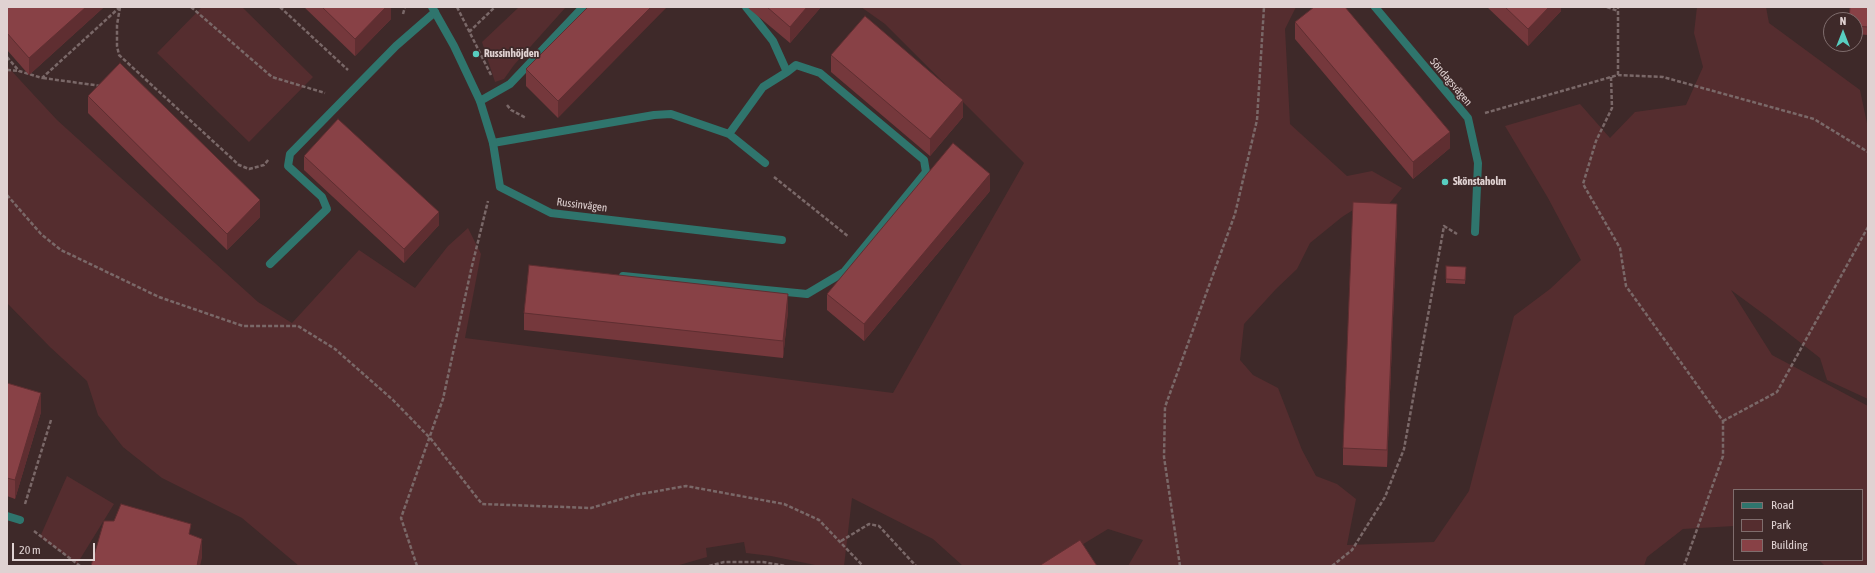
<!DOCTYPE html>
<meta charset="utf-8">
<style>
body{margin:0}
#map{position:relative;width:1875px;height:573px;overflow:hidden;background:#3e2929;font-family:"Asap Condensed",sans-serif}
canvas{display:block}
.frame{position:absolute;inset:0;border:8px solid #e0d2d2;pointer-events:none}
.legend{position:absolute;left:1733px;top:489px;width:130px;height:72px;box-sizing:border-box;background:#3e2929;border:1px solid #7f6d6d;margin:0;padding:5px 7px;list-style:none;font-size:12px;color:#e0d2d2}
.legend li{display:flex;align-items:center;gap:8px;height:20px}
.legend b{width:20px;border:1px solid #7f6d6d}
.north{position:absolute;left:1823px;top:12px;width:40px;height:40px;box-sizing:border-box;background:#3e2929;border:1px solid #7f6d6d;border-radius:50%;rotate:0deg;font-size:11px;font-weight:700;line-height:16px;text-align:center;color:#e0d2d2}
.north::after{content:'';display:block;margin:auto;width:14px;height:18px;background:#58cec0;clip-path:polygon(50% 0,100% 100%,50% 72%,0 100%)}
.scale{position:absolute;left:12px;top:543px;width:83px;height:18px;box-sizing:border-box;border:2px solid #e0d2d2;border-top:0;padding-left:5px;font-size:12px;line-height:14px;white-space:nowrap;color:#e0d2d2;-webkit-text-stroke:3px #3e2929;paint-order:stroke}
</style>
<div id="map">
<canvas width="1875" height="573"></canvas>
<div class="frame"></div>
<ul class="legend">
<li><b style="height:5px;background:#2f756d"></b>Road</li>
<li><b style="height:11px;background:#552d2f"></b>Park</li>
<li><b style="height:11px;background:#884146"></b>Building</li>
</ul>
<div class="north">N</div>
<div class="scale">20 m</div>
</div>
<script>
const ctx = document.querySelector('canvas').getContext('2d');
ctx.lineJoin = 'round';
function paint(path, color) { ctx.fillStyle = color; ctx.fill(path, 'evenodd'); }
const toPath = rows => new Path2D(rows.map(r => 'M' + r).join(''));
function strokePath(path, color, width, dash) { ctx.strokeStyle = color; ctx.lineWidth = width; ctx.lineCap = dash ? 'butt' : 'round'; ctx.setLineDash(dash || []); ctx.stroke(path); }
function write(font, color, halo, rows, align = 'center') {
  ctx.font = font + ' "Asap Condensed",sans-serif'; ctx.lineWidth = 3.5; ctx.setLineDash([]); ctx.textBaseline = 'middle'; ctx.strokeStyle = halo; ctx.fillStyle = color; for (const [text, x, y, turn = 0] of rows) {
    ctx.save(); ctx.translate(x, y); ctx.rotate((+turn || 0) * Math.PI / 180); ctx.textAlign = isNaN(turn) ? turn : align; if (halo) ctx.strokeText(text, 0, 0); ctx.fillText(text, 0, 0); ctx.restore();
  }
}
paint(toPath([
 [202,7,242,7,313,77,249,142,157,53],
 [519,7,566,7,514,65,504,79,495,82,482,42],
 [861,7,1296,7,1285,29,1290,124,1347,176,1372,171,1402,188,1388,205,1361,205,1342,217,1310,243,1297,269,1276,289,1244,324,1240,360,1253,375,1278,388,1302,450,1316,476,1337,484,1356,499,1347,545,1434,542,1469,491,1514,316,1550,289,1581,260,1548,198,1505,126,1580,104,1610,138,1635,112,1686,105,1703,67,1694,33,1697,7,1766,7,1769,23,1860,90,1868,128,1868,399,1827,380,1820,358,1769,318,1731,290,1772,355,1868,406,1868,566,1825,566,1819,560,1862,560,1862,490,1734,490,1734,526,1683,529,1647,557,1644,566,1128,566,1143,540,1108,529,1047,566,963,566,933,539,852,498,844,566,820,566,771,556,746,553,744,542,706,548,707,557,676,566,299,566,242,518,162,478,123,447,98,415,87,381,50,347,7,303,7,66,57,120,258,302,292,323,359,250,415,288,448,246,468,228,481,254,465,338,893,393,1024,163,885,24],
 [67,476,114,504,77,564,40,537]
]), '#552d2f');
strokePath(toPath([
 [120,7,117,25,117,46,119,55,239,165,249,169,264,165,269,159],
 [191,7,272,77,325,93],
 [280,7,348,70],
 [457,7,491,75],
 [1607,7,1618,11],
 [403,14,405,7],
 [469,32,495,7],
 [7,57,19,71,42,78,120,7],
 [7,70,19,71],
 [1618,75,1618,7],
 [1611,77,1612,108,1596,141,1583,184,1620,248,1626,286,1723,421,1723,456,1684,566],
 [43,78,101,86],
 [507,105,511,110,526,118],
 [1485,113,1618,75,1663,77,1814,119,1868,152],
 [774,177,849,237],
 [7,195,41,234,61,250,159,297,243,326,298,326,335,349,393,400,431,439,482,504,591,508,635,495,686,486,784,504,819,520,863,566],
 [1723,421,1777,392,1868,227],
 [25,504,51,420],
 [34,531,80,566],
 [841,541,869,524,879,526,916,566],
 [417,566,401,518,443,399,471,270,488,201],
 [709,566,724,562,763,562,786,566],
 [1180,566,1164,457,1165,407,1235,214,1257,120,1264,7],
 [1332,566,1352,550,1385,497,1404,449,1444,226,1457,234]
]), '#7a6868', 2.5, [4, 2]);
strokePath(toPath([
 [480,101,510,84,583,7],
 [729,134,763,87,787,72,773,41,746,7],
 [493,143,654,115,671,114,729,134,765,163],
 [270,264,327,209,322,197,288,166,290,154,396,46,435,12],
 [623,276,807,294,844,272,926,172,924,160,820,73,796,65,787,72],
 [7,516,20,520]
]), '#2f756d', 8);
strokePath(toPath([
 [432,7,454,46,480,101,493,143,500,187,551,213,782,240],
 [1375,7,1468,118,1478,163,1475,232]
]), '#2f756d', 8);
paint(toPath([
 [104,7,29,75,7,50,7,8],
 [304,7,391,7,391,19,355,56],
 [588,7,558,118,526,86,526,69],
 [747,7,821,7,790,43],
 [1487,7,1561,7,1561,11,1528,46],
 [1826,7,1868,7,1868,35,1855,34,1855,20,1850,8],
 [1295,22,1450,148,1413,179,1295,39],
 [831,55,963,117,930,156,831,72],
 [88,96,260,217,227,250,88,113],
 [304,156,439,225,404,263,304,170],
 [990,191,864,341,827,310,827,294],
 [1397,220,1387,467,1343,465,1343,448],
 [1446,266,1466,271,1465,284,1446,283],
 [788,311,783,358,524,330,524,313],
 [7,383,41,412,15,499,7,496]
]), '#75383c');
paint(toPath([
 [86,7,104,7,29,75,29,58],
 [386,7,391,7,391,19,355,56,355,39],
 [651,7,667,7,558,118,558,101],
 [807,7,821,7,790,43,790,27],
 [1549,7,1561,7,1561,11,1528,46,1528,29],
 [963,100,963,117,930,156,930,139],
 [1450,132,1450,148,1413,179,1413,162],
 [990,174,990,191,864,341,864,324],
 [260,200,260,217,227,250,227,234],
 [1397,204,1397,220,1387,467,1387,450],
 [439,212,439,225,404,263,404,249],
 [788,294,788,311,783,358,783,341],
 [41,393,41,412,15,499,15,480],
 [202,539,202,558,200,566,197,566]
]), '#5f2e31');
const building = toPath([
 [8,7,86,7,29,58,7,33,7,8,8,7],
 [322,7,386,7,355,39,322,7],
 [588,7,651,7,558,101,526,69,588,7],
 [767,7,807,7,790,27,767,7],
 [1314,7,1345,7,1450,132,1413,162,1295,22,1314,7],
 [1505,7,1549,7,1528,29,1505,7],
 [1850,7,1868,7,1868,27,1855,26,1855,20,1849,20,1850,7],
 [865,16,963,100,930,139,831,55,865,16],
 [120,63,260,200,227,234,88,96,120,63],
 [338,119,439,212,404,249,304,156,338,119],
 [953,143,990,174,864,324,827,294,953,143],
 [1353,202,1397,204,1387,450,1343,448,1353,202],
 [529,265,788,294,783,341,524,313,529,265],
 [1446,266,1466,267,1465,280,1446,279,1446,266],
 [7,383,41,393,15,480,7,478,7,383],
 [121,504,191,524,189,534,202,539,197,566,91,566,104,521,114,521,121,504],
 [1080,540,1097,566,1039,566,1080,540]
]);
paint(building, '#884146');
strokePath(building, '#5f2e31', 1);
for (const [x, y, r, color] of [
 [476,54,4,"#58cec0"],
 [1445,182,4,"#58cec0"]
]) { const dot = new Path2D(); dot.arc(x, y, r, 0, 2 * Math.PI); ctx.fillStyle = color; ctx.fill(dot); strokePath(dot, '#3e2929', 1.5); }
write('bold 11px', '#e0d2d2', '#3e2929', [
 ["Russinhöjden",484,54],
 ["Skönstaholm",1453,182]
], 'left');
write('11px', '#e0d2d2', '#3e2929', [
 ["Söndagsvägen",1451,82,50],
 ["Russinvägen",582,205,7]
]);
</script>
